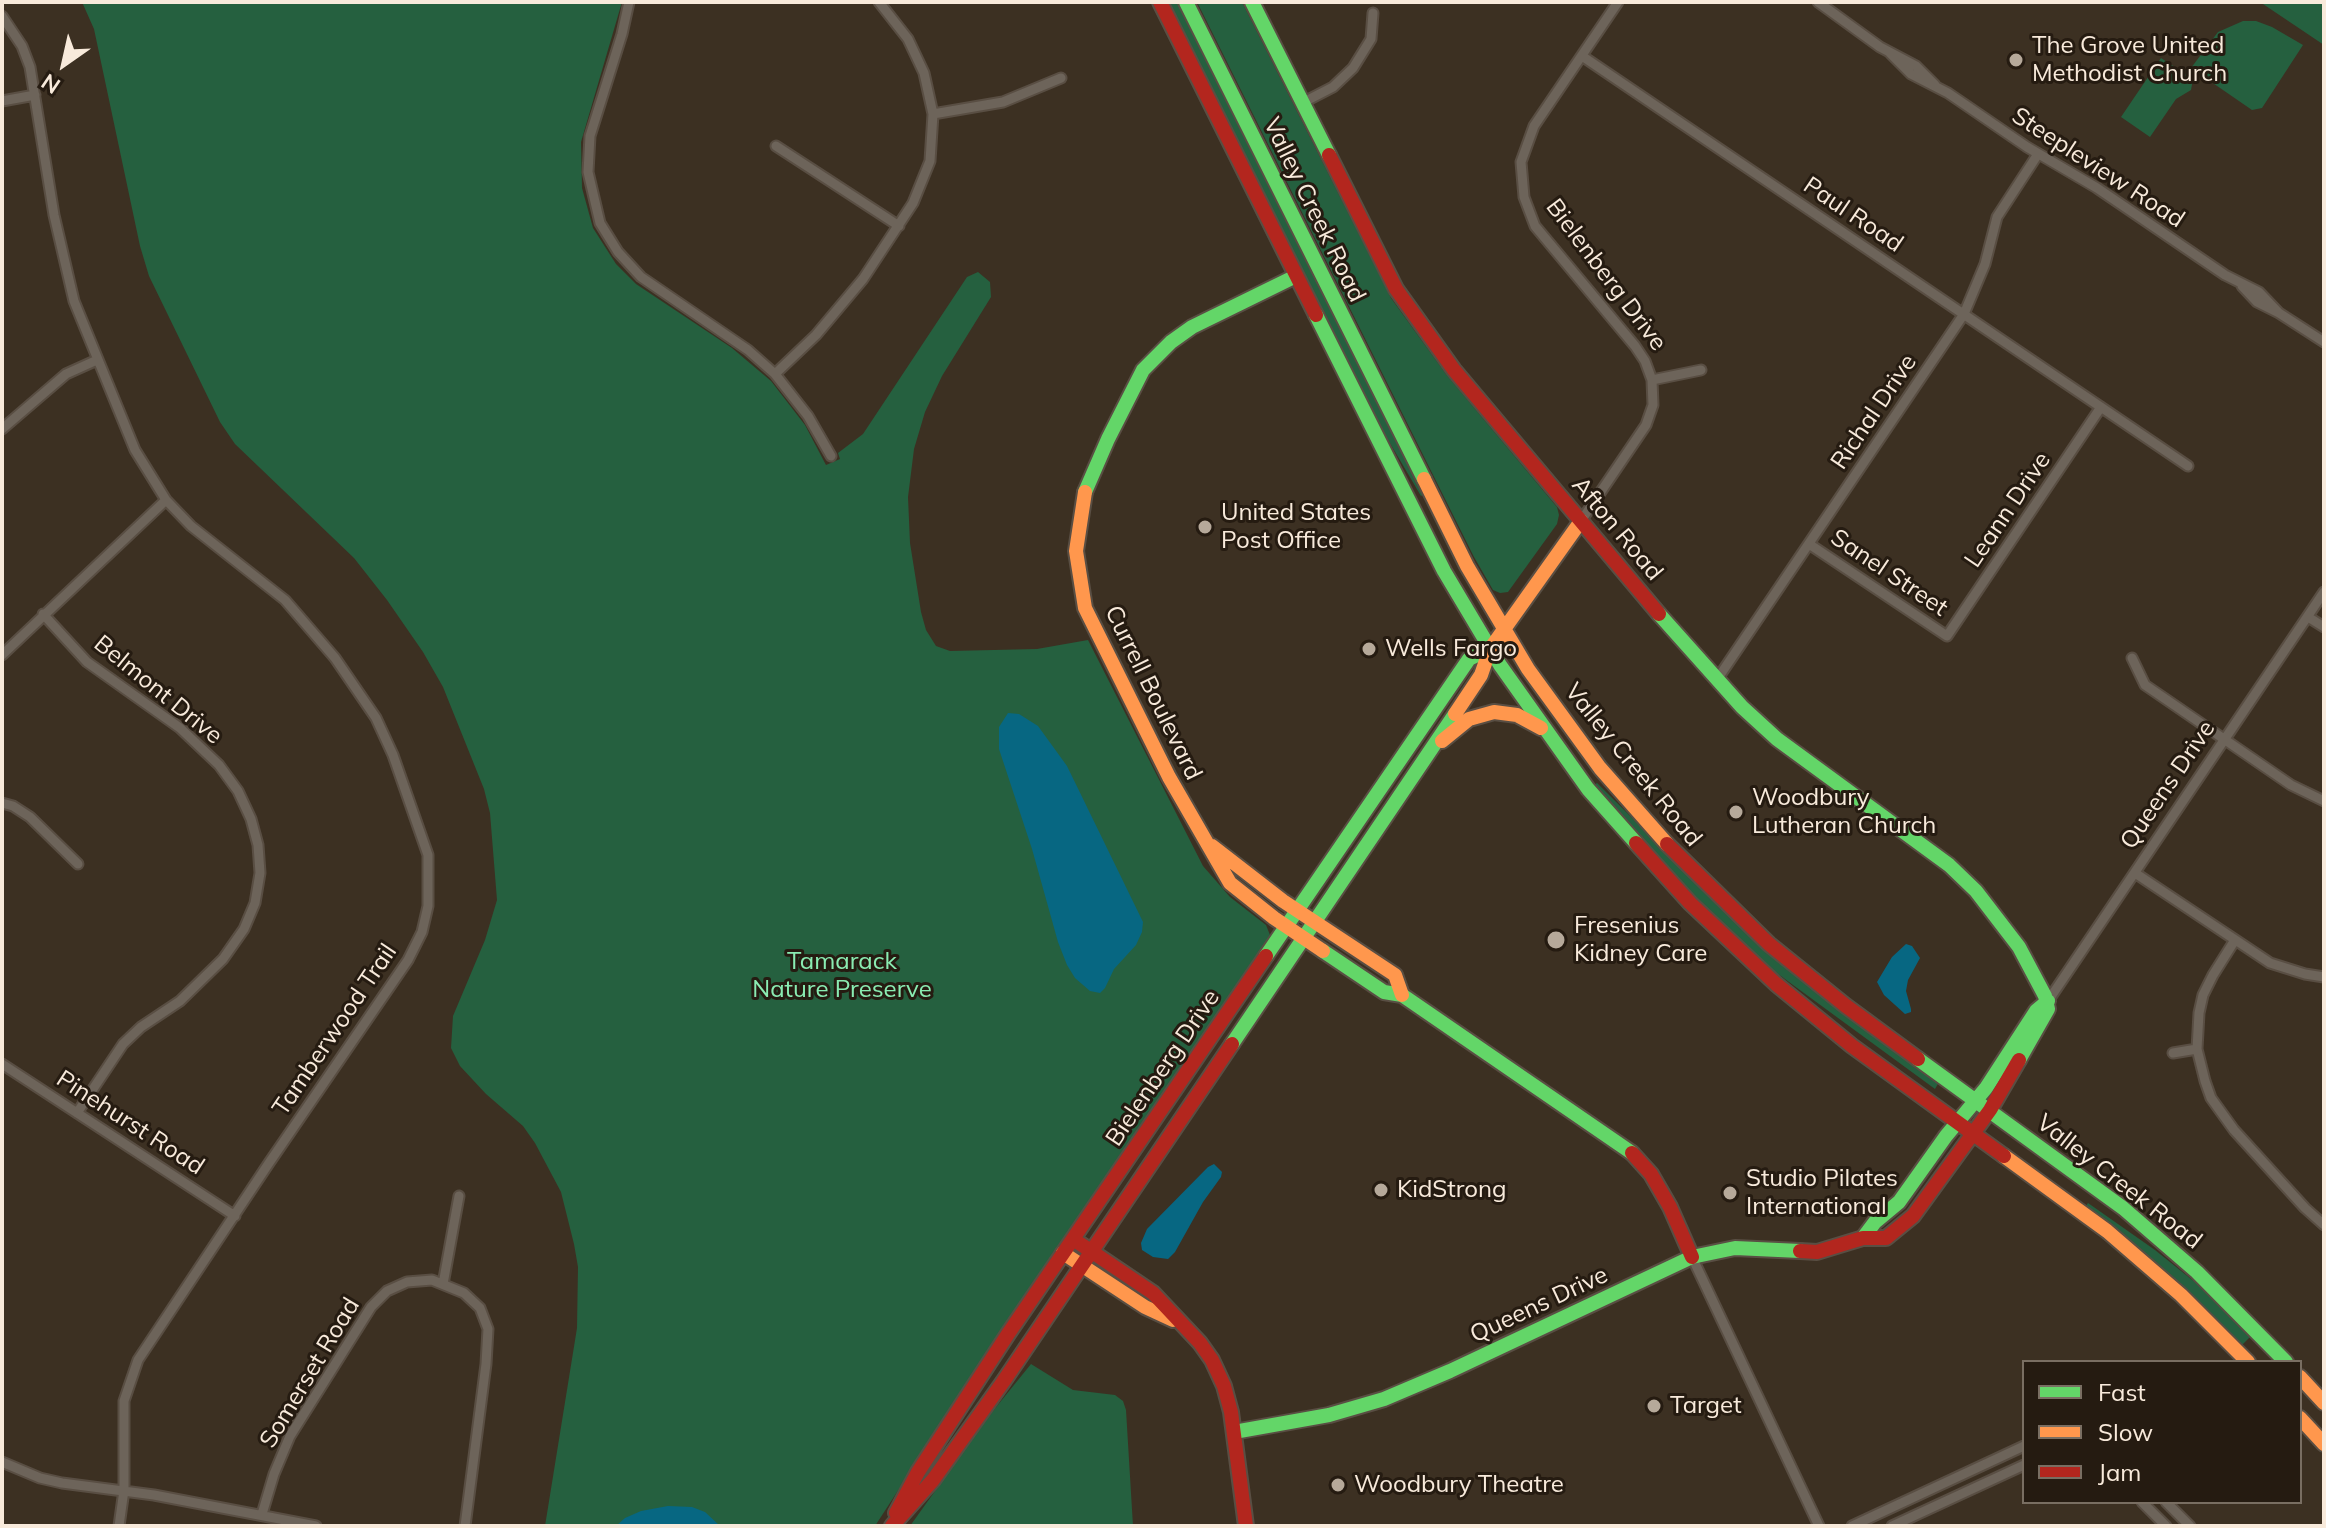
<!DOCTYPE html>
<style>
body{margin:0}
#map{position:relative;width:2326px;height:1528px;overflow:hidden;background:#3c3022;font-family:Mulish,sans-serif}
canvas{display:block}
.frame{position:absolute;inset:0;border:4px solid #f8eadb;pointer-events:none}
.legend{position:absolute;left:2022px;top:1360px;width:280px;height:144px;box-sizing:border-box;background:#251b11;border:2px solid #796e62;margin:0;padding:10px 14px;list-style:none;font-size:24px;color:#f8eadb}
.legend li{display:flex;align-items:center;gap:16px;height:40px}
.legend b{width:40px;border:2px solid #796e62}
.north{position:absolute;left:24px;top:24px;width:80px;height:80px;-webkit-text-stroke:6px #251b11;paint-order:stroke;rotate:214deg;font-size:22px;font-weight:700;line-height:32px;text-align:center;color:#f8eadb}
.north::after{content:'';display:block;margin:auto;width:28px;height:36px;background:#f8eadb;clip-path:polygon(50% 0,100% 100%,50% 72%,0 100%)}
</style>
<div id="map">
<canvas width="2326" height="1528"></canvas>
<div class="frame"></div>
<ul class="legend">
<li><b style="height:10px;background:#63d668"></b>Fast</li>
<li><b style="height:10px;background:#ff974d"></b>Slow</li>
<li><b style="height:10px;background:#b3261e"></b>Jam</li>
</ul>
<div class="north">N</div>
</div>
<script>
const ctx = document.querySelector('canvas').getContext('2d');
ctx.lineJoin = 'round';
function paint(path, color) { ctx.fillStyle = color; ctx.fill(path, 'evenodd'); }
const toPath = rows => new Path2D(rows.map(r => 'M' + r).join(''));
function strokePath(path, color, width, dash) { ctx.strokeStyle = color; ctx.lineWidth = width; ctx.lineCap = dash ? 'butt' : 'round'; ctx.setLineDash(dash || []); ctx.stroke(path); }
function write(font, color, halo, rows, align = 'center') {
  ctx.font = font + ' Mulish,sans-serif'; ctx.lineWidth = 6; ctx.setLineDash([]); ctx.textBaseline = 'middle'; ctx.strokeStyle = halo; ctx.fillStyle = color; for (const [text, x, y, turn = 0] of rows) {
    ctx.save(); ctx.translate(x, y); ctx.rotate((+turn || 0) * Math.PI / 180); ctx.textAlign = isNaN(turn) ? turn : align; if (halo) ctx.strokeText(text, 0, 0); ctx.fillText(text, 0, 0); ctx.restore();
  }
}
paint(toPath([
 [82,2,622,2,581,142,582,188,593,228,616,264,636,284,732,348,771,381,805,425,826,465,840,459,838,453,863,434,967,277,978,272,990,282,991,297,942,376,925,412,914,449,908,497,910,543,921,612,926,630,936,646,950,651,1037,649,1088,640,1203,866,1230,897,1266,925,1270,935,1267,942,1011,1317,875,1526,545,1526,577,1328,578,1267,574,1244,561,1192,535,1143,523,1126,486,1094,460,1066,451,1048,453,1016,485,940,497,900,490,813,484,789,443,687,423,652,387,600,354,558,235,444,220,422,149,276,140,246,94,29],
 [1168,2,1178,2,1423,495,1421,496,1374,416],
 [1197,2,1242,2,1391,298,1446,374,1557,507,1559,515,1557,524,1508,592,1500,593,1493,590,1474,557],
 [2260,2,2324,2,2324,45],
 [2243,21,2256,21,2272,27,2303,45,2262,108,2252,110,2191,68,2218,32],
 [2161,58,2193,79,2191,90,2176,99,2150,137,2121,117],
 [1597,783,1756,941,1826,1000,1939,1082,1935,1089,1763,963,1694,898,1628,826,1594,785],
 [2088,1203,2155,1250,2211,1295,2252,1335,2242,1345,2164,1271,2086,1206],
 [1031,1364,1073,1390,1115,1395,1123,1401,1126,1410,1133,1526,910,1526,988,1417]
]), '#25603f');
paint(toPath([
 [1008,713,1019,714,1038,726,1067,766,1143,922,1142,932,1136,945,1114,969,1105,988,1100,993,1090,991,1075,978,1067,965,1058,942,1032,849,999,749,999,727],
 [1906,944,1912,946,1920,958,1908,980,1906,991,1911,1009,1911,1012,1905,1014,1884,995,1877,982,1892,957],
 [1214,1164,1222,1172,1221,1177,1203,1202,1175,1252,1168,1259,1153,1257,1142,1250,1141,1243,1147,1229,1208,1167],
 [668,1506,692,1507,705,1512,720,1526,616,1526,625,1518,641,1511]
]), '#076782');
const street = toPath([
 [629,2,622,34,590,136,588,172,600,223,618,252,641,277,748,350,775,374,808,416,831,456],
 [1818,2,1880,47,1916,66,1935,85],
 [2,16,22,46,30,67,54,215,74,301,135,450,166,500,191,526,285,600,335,658,376,718,393,755,428,855,428,906,422,932,408,960,269,1163,138,1360,124,1401,124,1490,119,1526],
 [1890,53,1911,74,1948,93,2027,147,2097,188,2225,275,2259,292,2279,313],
 [1582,56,2188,466],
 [2,101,35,95],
 [1302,103,1333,87,1353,68,1371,39,1373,13],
 [933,114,1003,102,1061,78],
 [776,146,899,226],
 [2242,286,2257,302,2279,313,2324,342],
 [775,374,816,335,863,279,913,203,930,161,933,114,924,73,908,39,879,2],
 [1652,380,1701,370],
 [2,429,66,374,97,360],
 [1581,521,1646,425,1653,405,1652,380,1645,361,1635,346,1535,226,1524,197,1521,162,1534,126,1618,2],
 [1809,544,1947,636,2101,407],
 [43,614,87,662,180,728,219,765,238,791,251,819,258,845,260,873,255,903,244,929,223,959,180,1001,141,1027,123,1044,77,1113],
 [2308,617,2324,627],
 [2,655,166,500],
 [2132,658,2145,685,2291,785,2324,801],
 [1716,681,1964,314,1985,264,1997,217,2038,154],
 [2,803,13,806,30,817,78,864],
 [2135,873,2270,963,2305,974,2324,977],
 [2235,940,2213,975,2203,995,2199,1013,2197,1049,2205,1081,2211,1098,2234,1130,2305,1208,2324,1225],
 [2048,1001,2324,592],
 [2173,1053,2197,1049],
 [2,1064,235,1216],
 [1692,1257,1819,1526],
 [443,1284,459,1196],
 [2,1462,40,1478,62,1483,154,1495,316,1526],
 [2142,1502,2166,1526],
 [2166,1502,2190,1526],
 [262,1514,274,1474,290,1436,371,1307,387,1291,407,1282,432,1280,464,1293,480,1308,488,1329,486,1364,465,1526],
 [1852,1526,2024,1446],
 [1892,1526,2024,1465]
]);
const fast = toPath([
 [1186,2,1424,479],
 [1252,2,1329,155],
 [1316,315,1444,571,1500,665,1588,789,1636,843],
 [1085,492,1108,439,1143,370,1171,342,1192,327,1296,276],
 [1659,614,1742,707,1777,739,1949,865,1976,891,2019,947,2045,996,2048,1009,2019,1060],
 [1323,951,1384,992,1402,995,1632,1153],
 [1266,956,1469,659,1490,649],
 [1232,1044,1455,714],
 [1918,1059,2123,1208,2197,1272,2286,1362],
 [1863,1238,1875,1222,1899,1202,1946,1136,1986,1088,2036,1011,2048,1001],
 [1234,1432,1329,1415,1384,1399,1450,1371,1692,1257,1735,1248,1800,1251]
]);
const slow = toPath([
 [1424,479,1467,566,1528,669,1600,768,1667,844],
 [1085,492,1076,551,1085,608,1169,777,1230,883,1274,918,1323,951],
 [1455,714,1481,675,1490,649,1581,521],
 [1442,741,1469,719,1494,712,1517,715,1541,728],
 [1212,846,1283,901,1395,975,1402,995],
 [2004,1156,2107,1231,2181,1295,2248,1362],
 [1063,1253,1145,1307,1173,1320],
 [2300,1377,2324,1403],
 [2300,1418,2324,1444]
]);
const jam = toPath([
 [1160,2,1316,315],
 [1329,155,1396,289,1454,370,1659,614],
 [1636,843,1690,903,1776,984,1852,1046,2004,1156],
 [1667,844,1769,944,1846,1006,1918,1059],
 [1632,1153,1651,1174,1670,1207,1692,1257],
 [1073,1239,1153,1293,1200,1343,1212,1360,1224,1386,1231,1412,1246,1526],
 [1800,1251,1817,1252,1863,1238,1886,1238,1913,1216,1990,1110,2019,1060],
 [896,1513,918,1472,1008,1334,1266,956],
 [892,1526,933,1480,1003,1382,1232,1044]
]);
strokePath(street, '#594e43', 13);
strokePath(fast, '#594e43', 18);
strokePath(slow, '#594e43', 18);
strokePath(jam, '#594e43', 18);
strokePath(street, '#6d645a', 9);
strokePath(fast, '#63d668', 14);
strokePath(slow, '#ff974d', 14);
strokePath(jam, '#b3261e', 14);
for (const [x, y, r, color] of [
 [2016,60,8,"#b6a99a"],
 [1205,527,8,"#b6a99a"],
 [1369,649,8,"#b6a99a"],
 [1736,812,8,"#b6a99a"],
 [1556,940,10,"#b6a99a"],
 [1381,1190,8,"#b6a99a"],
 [1730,1193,8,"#b6a99a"],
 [1654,1406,8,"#b6a99a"],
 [1338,1485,8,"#b6a99a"]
]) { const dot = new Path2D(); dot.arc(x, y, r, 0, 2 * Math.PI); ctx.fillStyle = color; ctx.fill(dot); strokePath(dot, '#251b11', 3); }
write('24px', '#f8eadb', '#251b11', [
 ["The Grove United",2032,46],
 ["Methodist Church",2032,74],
 ["United States",1221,513],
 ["Post Office",1221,541],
 ["Wells Fargo",1385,649],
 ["Woodbury",1752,798],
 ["Lutheran Church",1752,826],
 ["Fresenius",1574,926],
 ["Kidney Care",1574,954],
 ["Studio Pilates",1746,1179],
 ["International",1746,1207],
 ["KidStrong",1397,1190],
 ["Target",1670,1406],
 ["Woodbury Theatre",1354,1485]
], 'left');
write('24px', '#f8eadb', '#251b11', [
 ["Steepleview Road",2098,168,33],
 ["Valley Creek Road",1314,210,64],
 ["Paul Road",1853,215,34],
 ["Bielenberg Drive",1606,275,53],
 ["Richal Drive",1874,412,-56],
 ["Leann Drive",2008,510,-56],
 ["Afton Road",1617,529,50],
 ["Sanel Street",1889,573,34],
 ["Belmont Drive",158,690,39],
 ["Currell Boulevard",1153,693,64],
 ["Valley Creek Road",1633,765,51],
 ["Queens Drive",2168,785,-56],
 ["Tamberwood Trail",335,1030,-56],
 ["Bielenberg Drive",1163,1068,-56],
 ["Pinehurst Road",130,1123,33],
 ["Valley Creek Road",2119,1182,38],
 ["Queens Drive",1539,1305,-25],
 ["Somerset Road",310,1373,-59]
]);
write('24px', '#8aecb2', '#251b11', [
 ["Tamarack",842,962],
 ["Nature Preserve",842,990]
]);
</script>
